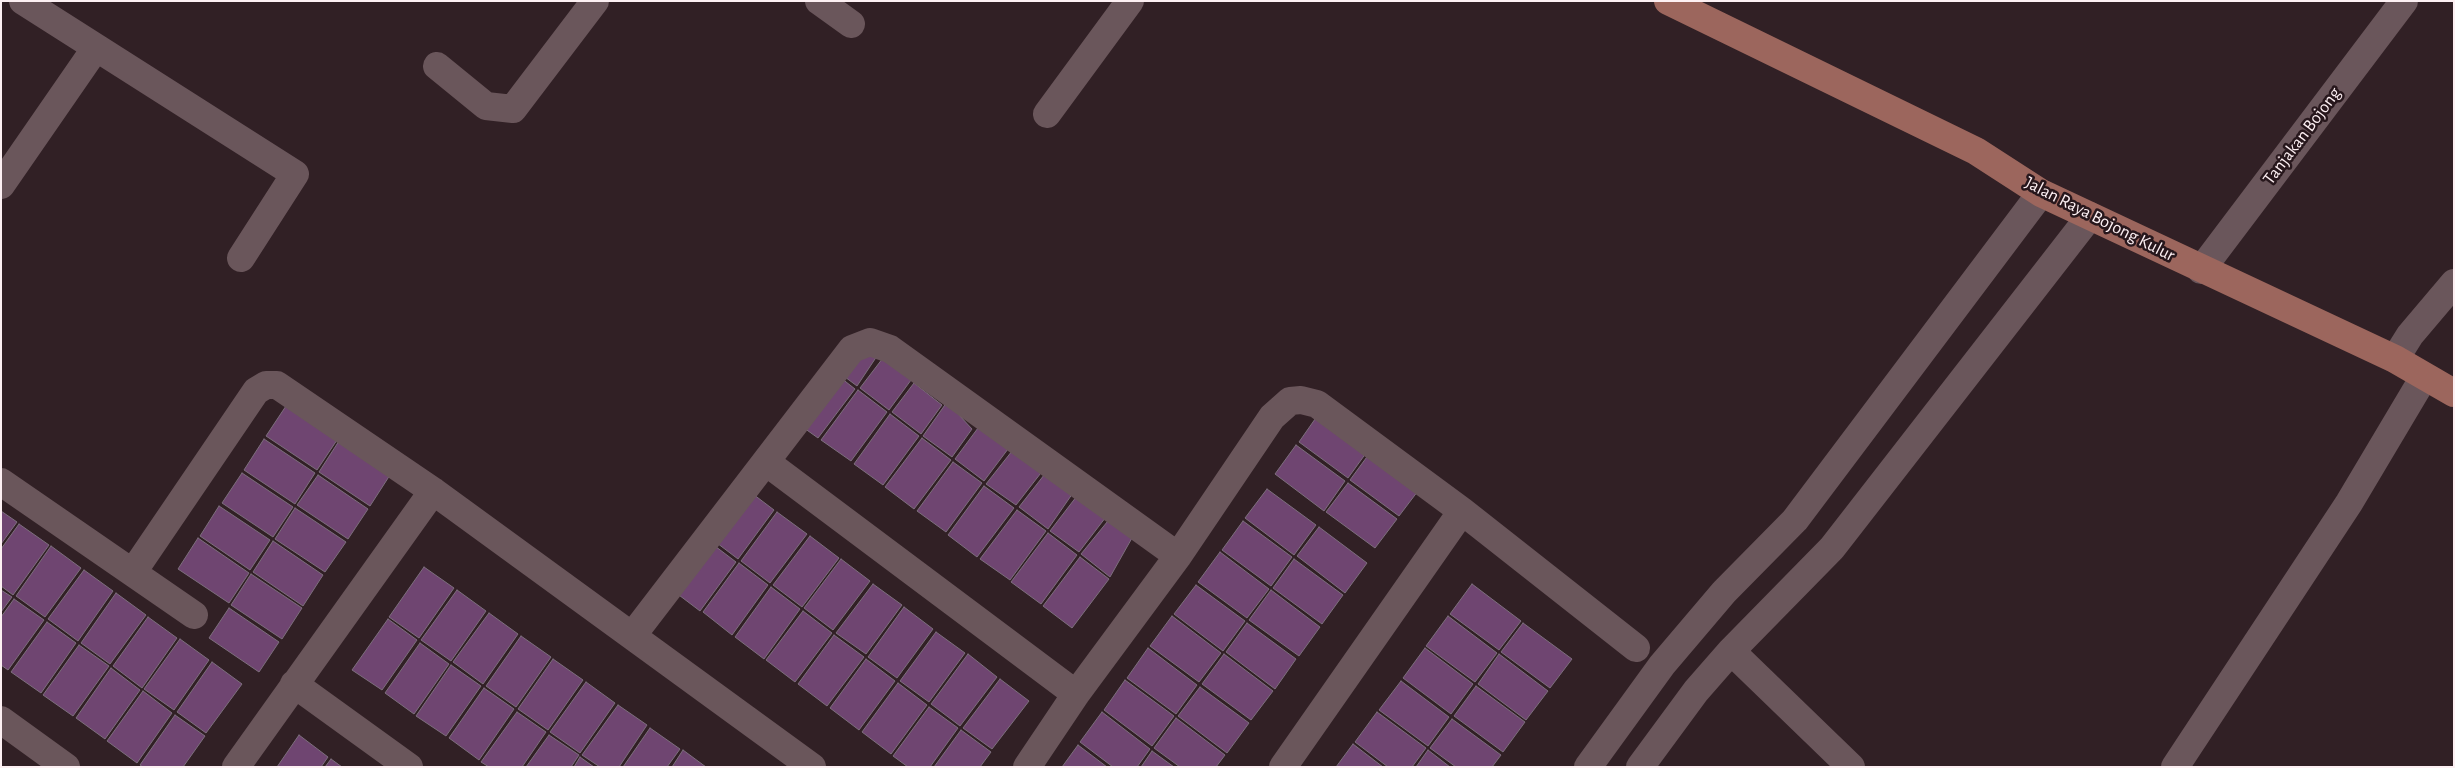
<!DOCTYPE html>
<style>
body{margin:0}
#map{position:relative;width:2455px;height:768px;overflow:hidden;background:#312025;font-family:"Alegreya Sans",sans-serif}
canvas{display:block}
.frame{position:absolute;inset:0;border:2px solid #fdf0f3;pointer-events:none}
</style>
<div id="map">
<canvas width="2455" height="768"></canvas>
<div class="frame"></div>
</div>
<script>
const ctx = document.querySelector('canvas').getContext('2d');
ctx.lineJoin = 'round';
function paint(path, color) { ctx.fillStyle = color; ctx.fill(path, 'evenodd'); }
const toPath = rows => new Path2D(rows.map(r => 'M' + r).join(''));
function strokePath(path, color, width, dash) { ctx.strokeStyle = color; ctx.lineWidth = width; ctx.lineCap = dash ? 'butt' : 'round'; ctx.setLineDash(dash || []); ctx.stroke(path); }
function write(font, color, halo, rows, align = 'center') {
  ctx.font = font + ' "Alegreya Sans",sans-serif'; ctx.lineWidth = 5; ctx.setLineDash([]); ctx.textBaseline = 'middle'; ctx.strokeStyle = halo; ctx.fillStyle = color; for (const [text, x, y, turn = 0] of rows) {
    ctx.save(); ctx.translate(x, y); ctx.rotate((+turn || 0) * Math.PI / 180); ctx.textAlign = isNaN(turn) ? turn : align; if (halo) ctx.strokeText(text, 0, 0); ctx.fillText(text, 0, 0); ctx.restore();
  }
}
const building = toPath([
 [869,348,879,353,857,386,845,377,869,348],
 [886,354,914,376,889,410,860,388,886,354],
 [841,378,855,389,818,438,804,428,841,378],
 [914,383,942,405,921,434,892,412,914,383],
 [858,390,887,412,851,461,821,440,858,390],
 [947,402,972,429,952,457,923,436,947,402],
 [286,406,337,440,317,470,266,436,286,406],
 [1320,412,1369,449,1348,478,1299,442,1320,412],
 [890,414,919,436,883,485,854,464,890,414],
 [981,424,1011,445,984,481,955,459,981,424],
 [922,438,951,460,914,509,885,487,922,438],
 [264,439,315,473,295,504,244,470,264,439],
 [339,441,390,475,370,506,319,472,339,441],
 [1296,445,1345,481,1324,511,1275,474,1296,445],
 [1016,446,1044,469,1016,505,986,484,1016,446],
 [1372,450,1421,487,1399,516,1350,480,1372,450],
 [953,462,982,483,946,532,917,511,953,462],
 [1048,470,1075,490,1048,529,1019,507,1048,470],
 [242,473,293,507,273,537,222,503,242,473],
 [318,475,368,509,348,539,297,505,318,475],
 [1348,483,1397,519,1375,548,1326,512,1348,483],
 [984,486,1014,508,977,557,948,535,984,486],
 [745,488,774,510,738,559,709,537,745,488],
 [1267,489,1316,525,1294,555,1245,518,1267,489],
 [1080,492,1109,513,1079,552,1050,531,1080,492],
 [219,506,270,540,250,570,200,536,219,506],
 [295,508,346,542,325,572,275,539,295,508],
 [1017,510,1046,531,1010,580,980,559,1017,510],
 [1,511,17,522,1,544,1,511],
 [777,512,807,534,770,583,741,561,777,512],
 [1112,516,1132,538,1110,577,1081,554,1112,516],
 [1243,521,1292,557,1271,586,1222,550,1243,521],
 [19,524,49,545,13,595,1,586,1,549,19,524],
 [1319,527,1367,563,1345,593,1297,556,1319,527],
 [1048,533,1077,555,1041,604,1011,582,1048,533],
 [810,536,839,558,802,607,773,585,810,536],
 [198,538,249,573,229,603,178,569,198,538],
 [707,540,736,562,700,611,671,589,707,540],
 [273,541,323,575,303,606,253,572,273,541],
 [51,546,81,568,45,617,16,596,51,546],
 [1220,552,1269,589,1247,618,1198,582,1220,552],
 [1080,557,1109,579,1072,628,1043,606,1080,557],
 [841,559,870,581,833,630,804,608,841,559],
 [1294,559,1343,595,1322,624,1273,588,1294,559],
 [739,563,768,585,732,635,703,612,739,563],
 [424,567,454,588,419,638,389,617,424,567],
 [84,570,113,591,78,641,48,619,84,570],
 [251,574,302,608,282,639,231,605,251,574],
 [873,584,902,605,866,654,836,633,873,584],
 [1472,584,1521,621,1499,650,1450,614,1472,584],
 [1196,585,1245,621,1223,651,1174,614,1196,585],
 [771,587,800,609,764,659,735,637,771,587],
 [1,590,12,597,1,612,1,590],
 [457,590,486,611,451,661,421,640,457,590],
 [1271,590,1320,627,1299,656,1249,620,1271,590],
 [116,593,146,615,110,664,81,643,116,593],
 [14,599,44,620,8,670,1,665,1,617,14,599],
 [904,607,933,629,897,678,868,657,904,607],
 [229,608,279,642,259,672,209,638,229,608],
 [803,611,832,633,795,682,766,660,803,611],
 [489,613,518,634,483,684,453,662,489,613],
 [1172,616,1221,653,1199,682,1150,646,1172,616],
 [1448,616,1497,653,1475,682,1426,646,1448,616],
 [148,617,177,638,142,688,113,666,148,617],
 [388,619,417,640,382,690,352,670,388,619],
 [47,622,76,643,41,693,11,672,47,622],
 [1247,623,1296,659,1275,689,1226,652,1247,623],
 [1523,623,1572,659,1550,688,1501,652,1523,623],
 [936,632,965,653,929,702,900,681,936,632],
 [834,635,864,657,827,706,798,684,834,635],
 [521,636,551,657,516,707,486,686,521,636],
 [180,639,209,660,174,710,144,689,180,639],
 [420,643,449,664,414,714,385,693,420,643],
 [79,645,109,666,73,716,43,695,79,645],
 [1148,648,1197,685,1176,714,1127,678,1148,648],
 [1425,648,1473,684,1451,714,1403,678,1425,648],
 [968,654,997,677,960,726,931,704,968,654],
 [1224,654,1273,691,1251,720,1202,684,1224,654],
 [1499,654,1548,691,1526,720,1478,684,1499,654],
 [553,659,583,680,548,730,518,709,553,659],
 [866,659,895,681,859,730,830,708,866,659],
 [212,662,242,684,206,733,177,712,212,662],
 [451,665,481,686,446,736,416,716,451,665],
 [111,668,140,690,105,739,76,718,111,668],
 [1000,679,1029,701,992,749,963,728,1000,679],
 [1125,680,1174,716,1152,746,1104,710,1125,680],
 [1401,681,1449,717,1428,746,1379,710,1401,681],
 [586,682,615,703,580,753,550,732,586,682],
 [898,683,927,705,891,754,862,732,898,683],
 [1476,686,1525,722,1503,752,1454,716,1476,686],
 [1200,687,1249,723,1227,753,1178,716,1200,687],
 [484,688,514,709,479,760,449,738,484,688],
 [143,691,172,713,137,763,107,741,143,691],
 [618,705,647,725,619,767,600,767,582,755,618,705],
 [929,707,958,728,930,767,908,767,893,756,929,707],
 [517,712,546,732,522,767,489,767,481,762,517,712],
 [1102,712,1150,749,1137,767,1113,767,1080,742,1102,712],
 [1377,712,1426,748,1412,767,1388,767,1355,742,1377,712],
 [175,715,205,736,183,767,143,767,140,765,175,715],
 [1176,718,1225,755,1216,767,1180,767,1154,748,1176,718],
 [1452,719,1501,755,1492,767,1456,767,1430,748,1452,719],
 [650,728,680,749,667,767,623,767,650,728],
 [961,730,991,752,980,767,934,767,961,730],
 [299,735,328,757,321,767,277,767,299,735],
 [549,735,579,755,571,767,526,767,549,735],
 [1353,744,1383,767,1336,767,1353,744],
 [1078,745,1107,767,1062,767,1078,745],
 [683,750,706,767,672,767,683,750],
 [1428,750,1450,767,1416,767,1428,750],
 [1152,751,1174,767,1141,767,1152,751],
 [580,757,594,767,574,767,580,757],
 [331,759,342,767,325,767,331,759]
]);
paint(building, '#6f4571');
strokePath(building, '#7d6f7d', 1);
strokePath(toPath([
 [23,1,295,174,241,258],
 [819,1,851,24],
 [437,66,486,106,513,109,595,1],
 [1047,114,1130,1],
 [1,185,95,49],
 [2201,270,2404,1],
 [2395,359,2410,335,2454,283],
 [766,462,1076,694],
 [1,482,194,615],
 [133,572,256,391,266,385,277,385,433,491,812,767],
 [632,636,852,349,870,342,890,349,1178,556],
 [1731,651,1851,767],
 [294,684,409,767],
 [1,720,66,767],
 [236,767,433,491],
 [1027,767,1076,694,1178,556,1272,417,1290,401,1301,400,1317,404,1462,511,1636,648],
 [1283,767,1462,511],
 [1588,767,1662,665,1724,592,1795,520,2041,193],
 [1640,767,1696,691,1731,651,1832,548,2090,216],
 [2175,767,2349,503,2424,377]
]), '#6a565b', 28);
strokePath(toPath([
 [1668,1,1976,151,2041,193,2395,359,2454,393]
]), '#9c665d', 28);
write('18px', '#fdf0f3', '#27171c', [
 ["Tanjakan Bojong",2302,136,-53],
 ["Jalan Raya Bojong Kulur",2100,219,27]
]);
</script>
